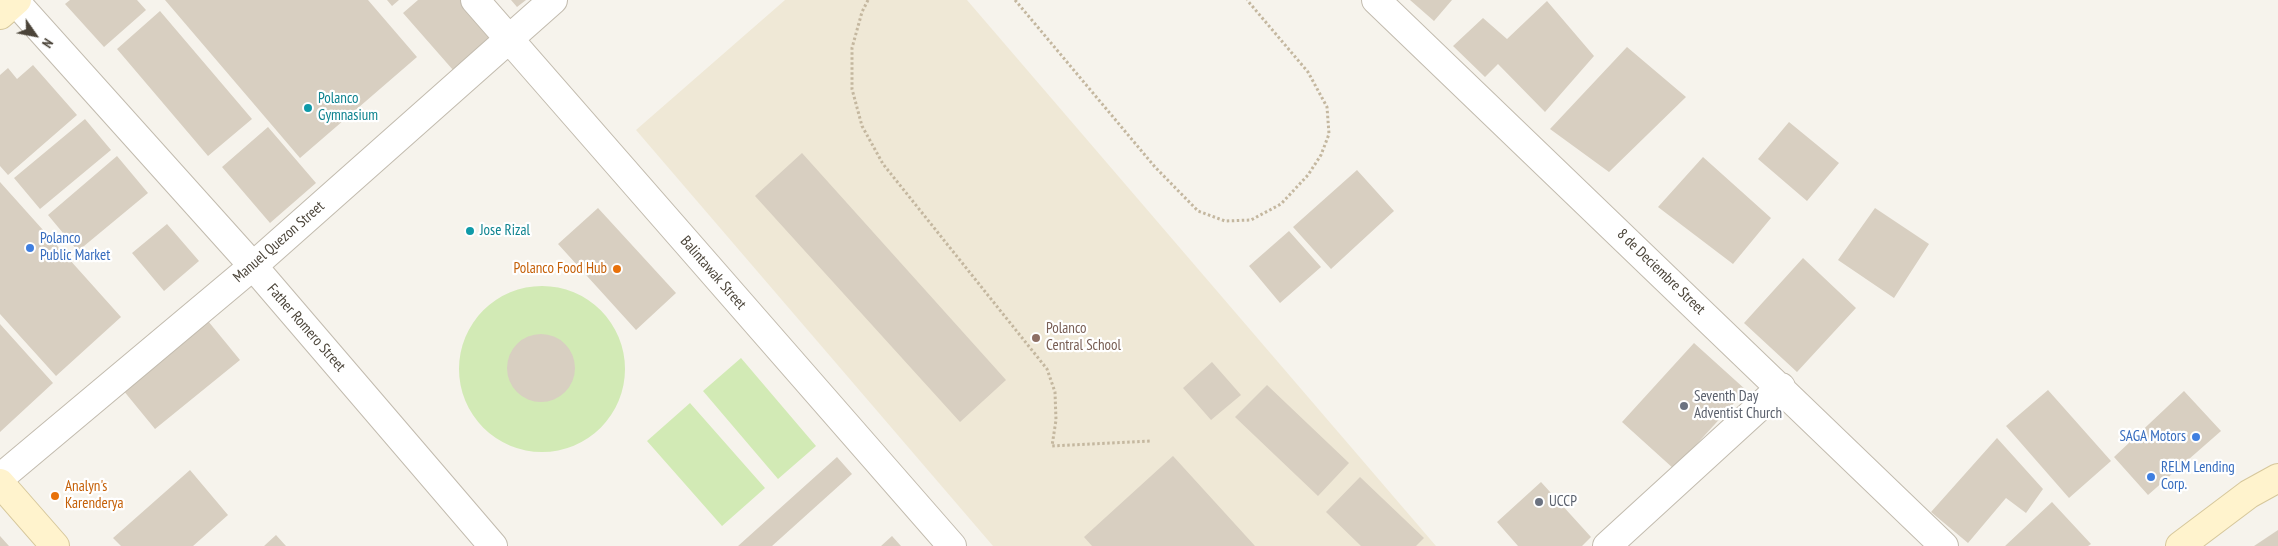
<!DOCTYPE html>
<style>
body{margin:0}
#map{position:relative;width:2278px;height:546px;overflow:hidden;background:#f6f3ec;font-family:"PT Sans Narrow",sans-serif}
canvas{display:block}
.north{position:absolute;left:10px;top:10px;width:50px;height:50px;-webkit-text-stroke:4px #fff;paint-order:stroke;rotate:123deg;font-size:14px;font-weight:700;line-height:20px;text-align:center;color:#4b4439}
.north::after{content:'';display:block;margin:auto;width:18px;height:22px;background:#4b4439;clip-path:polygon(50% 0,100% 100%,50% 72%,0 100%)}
</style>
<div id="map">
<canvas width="2278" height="546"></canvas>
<div class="north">N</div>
</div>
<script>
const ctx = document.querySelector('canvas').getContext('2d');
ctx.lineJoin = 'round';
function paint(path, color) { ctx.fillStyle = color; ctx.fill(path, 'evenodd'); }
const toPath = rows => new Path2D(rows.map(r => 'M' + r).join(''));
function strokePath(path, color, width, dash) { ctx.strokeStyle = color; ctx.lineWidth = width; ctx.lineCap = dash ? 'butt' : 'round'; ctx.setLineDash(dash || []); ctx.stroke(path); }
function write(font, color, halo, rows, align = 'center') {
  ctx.font = font + ' "PT Sans Narrow",sans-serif'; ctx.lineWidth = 4.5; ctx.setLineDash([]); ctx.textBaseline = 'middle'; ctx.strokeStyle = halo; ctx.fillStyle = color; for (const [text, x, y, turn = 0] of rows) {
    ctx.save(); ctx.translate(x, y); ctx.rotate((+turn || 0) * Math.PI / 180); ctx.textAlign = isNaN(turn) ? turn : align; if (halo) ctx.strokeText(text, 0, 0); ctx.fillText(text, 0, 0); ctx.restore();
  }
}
paint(toPath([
 [785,0,967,0,1436,546,993,546,636,130]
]), '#efe8d6');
paint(toPath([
 '459 369a83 83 0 1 1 166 0a83 83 0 1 1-166 0Z',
 [741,358,816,446,778,479,703,391],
 [690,403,765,488,722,526,647,441]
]), '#d2eab5');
paint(toPath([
 [70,0,137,0,146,10,104,47,65,4],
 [165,0,368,0,417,57,300,158],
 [387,0,399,0,392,6],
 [418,0,468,0,496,32,453,70,403,13],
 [511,0,526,0,517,7],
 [1410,0,1452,0,1434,21],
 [1547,1,1594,56,1545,112,1498,64,1485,77,1453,46,1483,18,1507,39],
 [160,11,252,119,208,156,117,49],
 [1627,47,1686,97,1609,172,1550,129],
 [33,65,77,115,8,175,0,166,0,75,8,68,17,79],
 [85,119,111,150,40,209,14,178],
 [1789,122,1839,163,1807,201,1758,159],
 [268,127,316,183,270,223,222,167],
 [802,153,1006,380,960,422,755,196],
 [117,156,148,193,78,251,48,215],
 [1703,157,1771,218,1733,264,1658,207],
 [1357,170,1394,211,1331,269,1293,227],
 [0,182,121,317,56,376,0,314],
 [598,208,676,293,636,330,558,244],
 [1875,208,1929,244,1894,298,1838,260],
 [167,224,199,261,164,291,132,253],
 [1289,231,1321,267,1280,303,1249,266],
 [1803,258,1856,308,1797,372,1744,323],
 [208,321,240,360,155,429,123,390],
 [0,324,53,383,0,432],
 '507 368a34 34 0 1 1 68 0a34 34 0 1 1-68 0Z',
 [1694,343,1746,390,1674,469,1622,422],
 [1212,362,1241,395,1211,420,1183,388],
 [1267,385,1349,463,1318,496,1235,417],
 [2048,390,2111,461,2069,498,2006,426],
 [2184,391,2221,431,2148,495,2114,457],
 [1997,438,2043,489,2026,513,2006,498,1968,543,1931,512],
 [1173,456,1255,546,1092,546,1084,537],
 [837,457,852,474,772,546,738,546],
 [190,470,228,515,193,546,121,546,113,538],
 [1360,477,1424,538,1416,546,1361,546,1326,512],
 [1541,482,1591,537,1582,546,1518,546,1497,522],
 [2052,502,2091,544,2088,546,2005,546],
 [2278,530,2278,546,2254,546],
 [276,535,286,546,264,546],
 [0,536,9,546,0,546],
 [892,536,901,546,881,546]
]), '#d8cfc1');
const street = toPath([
 [14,0,253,266,493,546],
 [475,0,952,546],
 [1376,0,1944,546],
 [0,478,253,266,553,0],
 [1607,546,1781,387]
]);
const secondary = toPath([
 [0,15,17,0],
 [0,483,55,546],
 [2180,546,2249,494,2278,478]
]);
strokePath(street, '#c2bbae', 30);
strokePath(secondary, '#d6c79b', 30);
strokePath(toPath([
 [868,0,862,12,852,48,852,89,862,126,883,164,1047,369,1055,392,1056,420,1052,446,1152,441],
 [1015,0,1155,167,1198,211,1225,221,1251,220,1281,204,1308,175,1321,155,1329,134,1327,107,1308,72,1247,0]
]), '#c4b79f', 3, [2.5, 2.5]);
strokePath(street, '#fff', 28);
strokePath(secondary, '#fff3cd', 28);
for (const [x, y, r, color] of [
 [308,108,5,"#0f9aa8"],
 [470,231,5,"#0f9aa8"],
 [30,248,5,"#3f7fe0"],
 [617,269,5,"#e8710a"],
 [1036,338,5,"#8d6e63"],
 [1684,406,5,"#6b7280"],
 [2196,437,5,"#3f7fe0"],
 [2151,477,5,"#3f7fe0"],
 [55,496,5,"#e8710a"],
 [1539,502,5,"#6b7280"]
]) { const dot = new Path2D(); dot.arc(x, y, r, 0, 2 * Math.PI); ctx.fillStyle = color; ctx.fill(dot); strokePath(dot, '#fff', 2); }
write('15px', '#0d838f', '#fff', [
 ["Polanco",318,99],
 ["Gymnasium",318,116],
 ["Jose Rizal",480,231]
], 'left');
write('15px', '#366cbe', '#fff', [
 ["Polanco",40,239],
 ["Public Market",40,256],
 ["SAGA Motors",2186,437,"right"],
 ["RELM Lending",2161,468],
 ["Corp.",2161,485]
], 'left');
write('15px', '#4b4439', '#fff', [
 ["Manuel Quezon Street",279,242,-41],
 ["8 de Deciembre Street",1661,272,44],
 ["Balintawak Street",713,273,49],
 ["Father Romero Street",306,328,49]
]);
write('15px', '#c56008', '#fff', [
 ["Polanco Food Hub",607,269],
 ["Analyn's",65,487,"left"],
 ["Karenderya",65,504,"left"]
], 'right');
write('15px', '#785e54', '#fff', [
 ["Polanco",1046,329],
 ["Central School",1046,346]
], 'left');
write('15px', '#5b616d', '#fff', [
 ["Seventh Day",1694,397],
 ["Adventist Church",1694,414],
 ["UCCP",1549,502]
], 'left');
</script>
